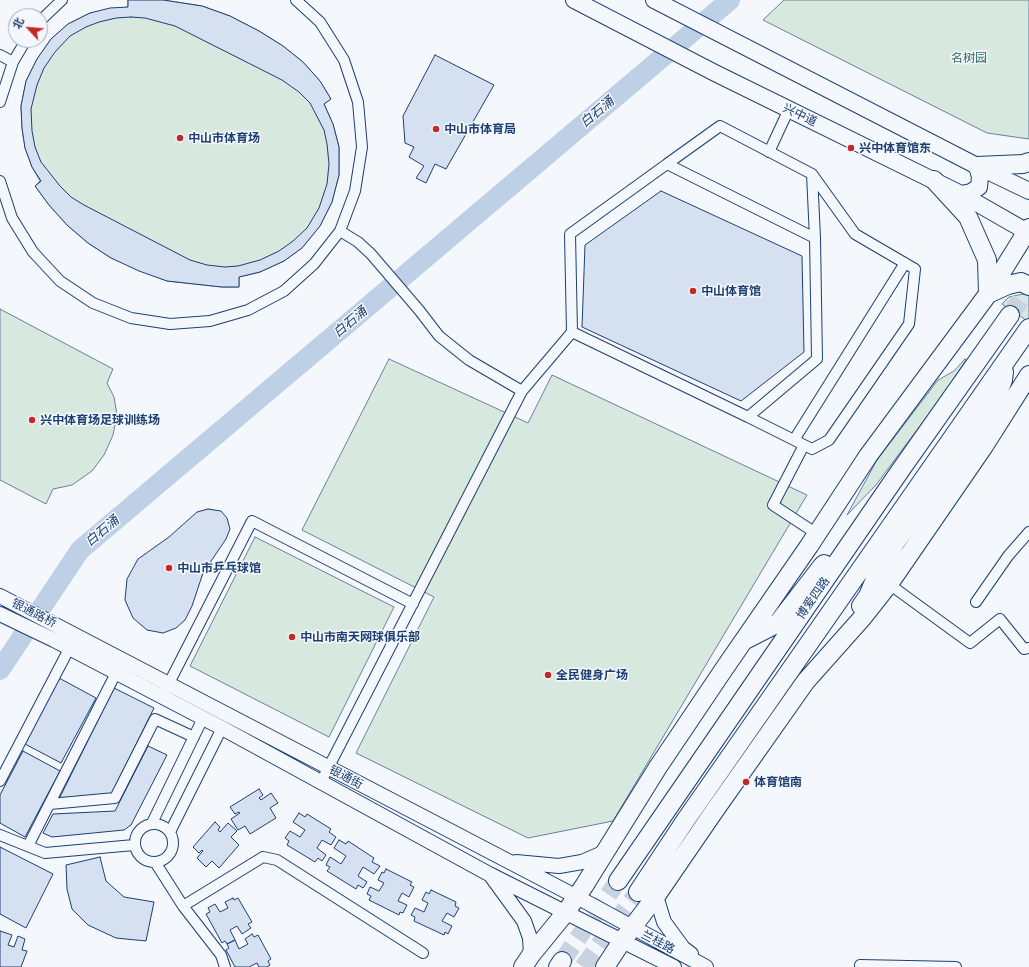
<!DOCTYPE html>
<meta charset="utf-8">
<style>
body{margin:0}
#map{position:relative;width:1029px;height:967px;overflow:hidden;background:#f4f7fb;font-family:Lato,"Noto Sans SC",sans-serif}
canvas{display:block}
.north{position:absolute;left:8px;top:8px;width:40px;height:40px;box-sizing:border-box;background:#f4f7fb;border:1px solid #9eadc5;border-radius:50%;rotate:296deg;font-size:11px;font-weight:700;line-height:16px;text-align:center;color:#1d3f73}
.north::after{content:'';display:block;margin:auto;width:14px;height:18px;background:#c62828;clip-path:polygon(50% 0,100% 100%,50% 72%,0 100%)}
</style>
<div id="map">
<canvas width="1029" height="967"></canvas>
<div class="north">北</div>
</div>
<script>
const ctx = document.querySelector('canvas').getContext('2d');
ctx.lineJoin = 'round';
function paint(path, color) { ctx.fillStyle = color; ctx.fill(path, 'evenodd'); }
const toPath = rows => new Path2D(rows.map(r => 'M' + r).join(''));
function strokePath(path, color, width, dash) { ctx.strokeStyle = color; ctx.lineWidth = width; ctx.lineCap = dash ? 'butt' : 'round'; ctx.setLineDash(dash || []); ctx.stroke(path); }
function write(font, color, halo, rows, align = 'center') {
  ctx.font = font + ' Lato,"Noto Sans SC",sans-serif'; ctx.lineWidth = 3; ctx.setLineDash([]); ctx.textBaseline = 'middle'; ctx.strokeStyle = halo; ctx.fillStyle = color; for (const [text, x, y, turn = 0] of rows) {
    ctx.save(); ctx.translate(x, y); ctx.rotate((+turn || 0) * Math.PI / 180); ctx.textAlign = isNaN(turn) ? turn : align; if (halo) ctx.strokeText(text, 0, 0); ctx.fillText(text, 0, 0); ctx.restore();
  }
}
const green = toPath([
 [128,0,163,0,202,6,230,16,259,31,283,46,303,62,320,81,331,99,324,104,333,124,339,147,339,175,332,202,320,226,302,248,284,261,260,272,239,277,239,287,222,287,167,281,111,258,88,243,67,225,49,205,35,186,40,181,32,167,25,148,22,128,21,106,26,81,37,59,51,39,68,24,90,13,128,7,128,0],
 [784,0,1029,0,1029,139,987,133,763,20,784,0],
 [1023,294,1029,295,1029,322,1002,304,1009,297,1023,294],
 [0,309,113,369,107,383,114,397,117,415,113,435,104,455,92,471,72,485,53,489,46,504,0,480,0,309],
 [389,359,528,423,552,375,807,495,613,821,528,838,356,753,434,597,302,530,389,359],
 [965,359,966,360,941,398,896,458,876,485,847,515,877,460,938,380,954,371,965,359],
 [255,537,394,607,329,737,190,666,255,537]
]);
paint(green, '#d7e8df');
strokePath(green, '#687fa3', 1);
strokePath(toPath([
 [0,670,80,550,730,0]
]), '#bed0e5', 20);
const building = toPath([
 [128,0,163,0,202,6,230,16,259,31,283,46,303,62,320,81,331,99,324,104,333,124,339,147,339,175,332,202,320,226,302,248,284,261,260,272,239,277,239,287,222,287,167,281,139,271,111,258,88,243,67,225,49,205,35,186,41,181,32,167,25,148,22,128,21,106,26,81,37,59,51,39,68,24,90,13,110,8,128,7,128,0],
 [131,17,145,18,175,26,282,80,299,92,310,103,324,130,327,144,329,164,327,184,319,208,307,228,293,241,279,251,260,260,238,266,225,267,207,265,190,260,84,205,71,197,60,186,41,162,35,147,32,131,31,109,37,85,44,68,55,52,70,36,86,27,99,22,116,18,131,17],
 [435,55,494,85,446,169,435,164,426,183,416,178,424,166,409,157,414,147,405,143,403,116,435,55],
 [661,191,802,256,804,352,741,401,582,327,585,245,661,191],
 [208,509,221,511,227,518,230,529,226,539,203,573,192,606,185,620,176,628,163,633,147,630,133,618,125,600,127,579,138,559,169,537,197,512,208,509],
 [59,678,96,698,61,763,25,744,59,678],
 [114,688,154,708,111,795,66,800,60,797,114,688],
 [148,746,167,755,131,825,124,830,52,837,43,833,53,814,115,811,148,746],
 [23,751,60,771,25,837,0,823,0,795,23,751],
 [259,789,263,795,259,798,261,800,271,793,278,803,270,808,276,818,250,834,245,826,238,830,231,819,240,813,239,812,235,814,230,807,259,789],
 [299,813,305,817,307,814,331,829,329,832,336,837,331,845,322,840,317,848,326,855,322,861,318,858,315,862,287,845,289,841,285,838,290,831,300,837,305,830,293,822,299,813],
 [215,822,220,827,218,830,220,832,228,823,237,831,231,837,239,845,219,868,212,861,206,867,197,858,203,851,202,850,199,853,193,847,215,822],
 [339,840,346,844,348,841,374,858,372,862,380,866,374,874,363,867,358,876,367,882,363,888,358,885,356,889,327,871,330,867,326,865,330,857,341,864,346,856,334,848,339,840],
 [0,847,53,874,26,928,0,914,0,847],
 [100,857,106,881,124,897,154,902,146,941,116,938,88,925,72,909,67,889,66,865,100,857],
 [386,869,412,882,410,885,414,887,409,897,402,893,398,901,407,905,403,913,400,912,399,915,369,900,371,896,367,894,370,887,379,891,384,883,378,880,382,872,384,873,386,869],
 [431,890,456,902,455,906,459,908,454,917,447,913,442,921,452,926,448,934,445,932,444,935,414,921,415,917,411,915,415,908,424,912,428,903,422,900,426,892,429,894,431,890],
 [233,898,234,900,238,898,252,922,248,924,251,928,242,934,237,926,230,930,235,940,227,944,225,941,222,943,206,914,210,912,208,908,215,904,220,912,228,908,225,902,233,898],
 [0,931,12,935,8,945,14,947,18,936,25,939,22,950,27,951,21,967,0,967,0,931],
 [252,934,254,937,258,935,271,959,268,961,270,965,267,967,259,967,257,963,249,967,235,967,226,950,229,948,227,944,235,940,239,949,248,944,245,939,252,934]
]);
paint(building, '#d5e0f0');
strokePath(building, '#1d3f73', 1);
strokePath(toPath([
 [1010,315,1029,288],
 [562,961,618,881],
 [583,967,638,892]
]), '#c9d2e0', 18, [18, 9]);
const street = toPath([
 [40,21,62,0],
 [0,55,13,62],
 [0,102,13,62,26,40],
 [769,152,789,109],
 [667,164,720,126,812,174,855,234,915,269,909,324,829,440,812,449,748,417],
 [812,174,815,238],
 [0,181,12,218,33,252,60,281,93,303,131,318,170,324,210,321,248,310,284,291,314,264,340,231,355,191,362,147,358,102,344,60,320,22,296,0],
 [522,391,572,332,570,234,667,164,815,238,817,359,748,417,572,332],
 [794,440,905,263],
 [804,445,773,505,817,534],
 [889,584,970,643,1000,619,1024,649,1029,648],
 [976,602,1008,556,1029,532],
 [166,689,252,521,413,604],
 [0,781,69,649],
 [321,782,522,391,469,360,439,336,419,310,371,254,358,242,340,231],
 [50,804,115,798,155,719,194,737],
 [152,823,203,718],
 '135 843a19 19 0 1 1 38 0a19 19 0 1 1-38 0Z',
 [170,832,222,728],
 [0,835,45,853,134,845],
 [28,846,116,673],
 [155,862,183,906,221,955,225,967],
 [183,906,263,857,277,860,423,953],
 [860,967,860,965,956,967]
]);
const secondary = toPath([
 [0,596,577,897,706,967],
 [0,614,54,640,222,728,489,874,674,967],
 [516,862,559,866,582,862,605,852],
 [492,877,524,921,530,938,531,955],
 [656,896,664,922,683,948,691,954]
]);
const primary = toPath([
 [574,0,715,73,961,194,1029,233],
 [654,0,977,166,1029,191],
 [961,194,971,192,979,187,980,177,977,166]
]);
const highway = toPath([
 [977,166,1023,164,1029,162],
 [934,180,968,217,987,260,988,294,1008,285,1021,282,1029,286],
 [861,606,868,596,876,577,895,543,979,427,996,398,1003,380,1004,372],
 [745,640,778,623,822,566,824,564],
 [618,881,902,468,1010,315],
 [638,892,685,821,1029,328],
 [523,967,531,955,566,912,584,886,658,767,724,669,809,546,868,456,988,294,1029,228],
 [558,967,562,961],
 [605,967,622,941,656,896,715,810,806,681,863,617,889,584,984,446,1029,375]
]);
strokePath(street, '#1d3f73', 12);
strokePath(secondary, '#1d3f73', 16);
strokePath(primary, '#1d3f73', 18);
strokePath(highway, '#1d3f73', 20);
strokePath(street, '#f4f7fb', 10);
strokePath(secondary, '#f4f7fb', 14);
strokePath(primary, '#f4f7fb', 16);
strokePath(highway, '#f4f7fb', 18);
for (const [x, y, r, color] of [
 [436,129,4,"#c62828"],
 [180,138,4,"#c62828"],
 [851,148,4,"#c62828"],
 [693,291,4,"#c62828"],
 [32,420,4,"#c62828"],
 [169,568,4,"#c62828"],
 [292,637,4,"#c62828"],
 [548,675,4,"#c62828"],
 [746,782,4,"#c62828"]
]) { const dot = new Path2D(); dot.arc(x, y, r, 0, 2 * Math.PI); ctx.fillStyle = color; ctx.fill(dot); strokePath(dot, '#f4f7fb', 1.5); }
write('12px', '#2c6c60', '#f4f7fb', [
 ["名树园",969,58]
]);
write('12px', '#1d3f73', '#f4f7fb', [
 ["兴中道",800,115,26],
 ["博爱四路",813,598,-55],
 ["银通路桥",34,613,27],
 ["银通街",346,777,28],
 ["兰桂路",658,942,28]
]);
write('bold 12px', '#1d3f73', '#f4f7fb', [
 ["中山市体育局",444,129],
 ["中山市体育场",188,138],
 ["兴中体育馆东",859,148],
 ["中山体育馆",701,291],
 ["兴中体育场足球训练场",40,420],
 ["中山市乒乓球馆",177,568],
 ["中山市南天网球俱乐部",300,637],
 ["全民健身广场",556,675],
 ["体育馆南",754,782]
], 'left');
write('italic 13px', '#1d3f73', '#f4f7fb', [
 ["白石涌",597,112,-40],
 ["白石涌",350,322,-40],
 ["白石涌",102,531,-40]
]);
</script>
